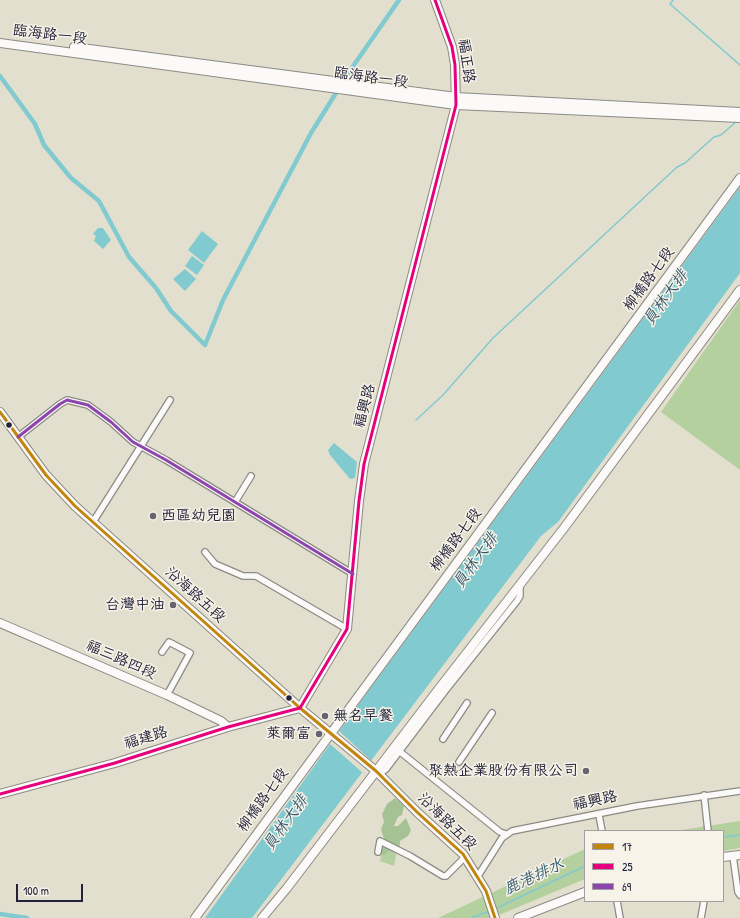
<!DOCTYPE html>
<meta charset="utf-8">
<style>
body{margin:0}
#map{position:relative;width:740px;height:918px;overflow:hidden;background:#e3dfce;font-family:"Patrick Hand",sans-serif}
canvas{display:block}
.legend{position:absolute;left:584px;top:830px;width:140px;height:72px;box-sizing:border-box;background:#f7f3e8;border:1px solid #a29fa3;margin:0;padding:5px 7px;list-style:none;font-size:12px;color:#22223b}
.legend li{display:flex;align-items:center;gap:8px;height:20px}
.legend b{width:20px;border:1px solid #a29fa3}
.scale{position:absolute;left:16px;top:884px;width:67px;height:18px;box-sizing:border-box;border:2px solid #22223b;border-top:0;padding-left:5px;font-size:12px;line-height:14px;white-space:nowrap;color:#22223b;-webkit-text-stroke:3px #f7f3e8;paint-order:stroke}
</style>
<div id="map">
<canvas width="740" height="918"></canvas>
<ul class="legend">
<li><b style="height:5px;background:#c2850f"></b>17</li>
<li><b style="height:5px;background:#e5007d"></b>25</li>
<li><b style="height:5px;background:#8e44ad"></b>69</li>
</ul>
<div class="scale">100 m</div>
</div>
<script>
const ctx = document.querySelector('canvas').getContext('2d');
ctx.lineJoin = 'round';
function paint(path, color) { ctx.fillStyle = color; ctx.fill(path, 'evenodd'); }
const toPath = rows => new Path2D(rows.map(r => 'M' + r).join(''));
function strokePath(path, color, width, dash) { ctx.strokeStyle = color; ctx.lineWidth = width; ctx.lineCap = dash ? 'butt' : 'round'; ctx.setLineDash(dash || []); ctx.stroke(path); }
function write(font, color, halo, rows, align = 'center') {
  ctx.font = font + ' "Patrick Hand","LXGW WenKai TC",sans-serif'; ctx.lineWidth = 3; ctx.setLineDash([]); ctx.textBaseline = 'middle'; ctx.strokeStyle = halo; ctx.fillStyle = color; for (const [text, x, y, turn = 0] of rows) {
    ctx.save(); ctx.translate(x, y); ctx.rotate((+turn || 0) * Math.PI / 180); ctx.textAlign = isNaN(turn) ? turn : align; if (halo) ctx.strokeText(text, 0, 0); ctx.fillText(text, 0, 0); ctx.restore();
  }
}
paint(toPath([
 [740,300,740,470,661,412],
 [740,821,740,848,723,851,723,831,675,831],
 [383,845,397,851,394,866,380,861],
 [585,849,585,879,492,918,438,918]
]), '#b4d09e');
paint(toPath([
 [395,798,404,806,402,815,398,817,394,826,398,826,406,818,411,830,408,836,400,841,399,852,391,849,384,855,377,849,384,839,381,829,384,822,382,814,387,804]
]), '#a5c295');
paint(toPath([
 [740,187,740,273,558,522,541,536,252,918,205,918,364,697],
 [98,228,103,228,111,240,103,249,94,241,96,236,93,234],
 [202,231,218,244,204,263,188,250],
 [192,256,204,265,197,275,185,266],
 [185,269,196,279,185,291,173,279],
 [334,443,357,462,355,478,350,479,330,455,328,450]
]), '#80cad0');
paint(toPath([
 [339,731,373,762,364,774,329,743]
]), '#e3dfce');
strokePath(toPath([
 [673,0,670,4,740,65],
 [416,420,443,395,493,338,677,167,685,163,714,137,721,135,737,121],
 [723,837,740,835],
 [495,909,585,866],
 [471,918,490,911]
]), '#80cad0', 1.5);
strokePath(toPath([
 [347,75,399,0],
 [0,76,35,124,44,145,71,178,99,201,129,257,156,288,171,311,205,345,223,300,311,133,336,93],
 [0,914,27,918]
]), '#80cad0', 4.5);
const street = toPath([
 [18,437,60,404,67,400,88,405,111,422,133,442,166,460,353,574],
 [235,502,251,476],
 [93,522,170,400],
 [205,552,215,564,243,576,256,576,347,629],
 [162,652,169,642,190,653,167,695],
 [443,739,467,703],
 [399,751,500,832,506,834],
 [459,762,492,713],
 [376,771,382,772,386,769,445,691,517,601,520,596,520,585],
 [704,795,708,831],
 [599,815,602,831],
 [378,852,380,841,410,856,443,876,446,876,465,857],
 [733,856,738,892,740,895],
 [478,876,502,838,512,831,637,806,740,791],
 [617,901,620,918],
 [701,918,704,901]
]);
const secondary = toPath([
 [0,412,46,475,75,506,300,708,376,771,418,813,463,854,486,891,495,918],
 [0,623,167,695,221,721,228,727],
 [0,794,115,763,228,727,300,708,347,629,359,501,364,464,456,105,455,65,452,47,435,0],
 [723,857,740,855],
 [195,918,740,178],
 [262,918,287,888,441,686,564,528,740,290],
 [518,918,585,892]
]);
const primary = toPath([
 [0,43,456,105,740,118],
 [74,47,456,97,740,112]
]);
strokePath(street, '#8c8a85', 8);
strokePath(secondary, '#8c8a85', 10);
strokePath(primary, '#8c8a85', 10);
strokePath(street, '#fbfaf8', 5.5);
strokePath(secondary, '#fbfaf8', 8);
strokePath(primary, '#fbfaf8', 8);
strokePath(toPath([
 [0,412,46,475,75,506,300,708,376,771,418,813,463,854,486,891,495,918]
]), '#c2850f', 3);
strokePath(toPath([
 [0,794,115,763,228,727,300,708,347,629,359,501,364,464,456,105,455,65,452,47,435,0]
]), '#e5007d', 3);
strokePath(toPath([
 [18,437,60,404,67,400,88,405,111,422,133,442,166,460,353,574]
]), '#8e44ad', 3);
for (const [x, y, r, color] of [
 [9,425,3.5,"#22223b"],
 [153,516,4,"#66646e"],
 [173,605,4,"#66646e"],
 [289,698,3.5,"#22223b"],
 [325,716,4,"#66646e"],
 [319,734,4,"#66646e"],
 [586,771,4,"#66646e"]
]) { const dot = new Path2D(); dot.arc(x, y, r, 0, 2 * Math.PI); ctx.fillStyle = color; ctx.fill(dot); strokePath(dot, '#f7f3e8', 1.5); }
write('15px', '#22223b', '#f7f3e8', [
 ["臨海路一段",50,35,7],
 ["福正路",466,61,82],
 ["臨海路一段",371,78,8],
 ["柳橋路七段",649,279,-54],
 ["福興路",365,406,-75],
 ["柳橋路七段",456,540,-53],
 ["沿海路五段",195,595,42],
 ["福三路四段",121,660,24],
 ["福建路",146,738,-17],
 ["柳橋路七段",263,800,-54],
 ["福興路",595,801,-12],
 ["沿海路五段",447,822,44]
]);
write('15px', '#22223b', '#f7f3e8', [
 ["西區幼兒園",161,516,"left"],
 ["台灣中油",165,605],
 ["無名早餐",333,716,"left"],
 ["萊爾富",311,734],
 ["聚熱企業股份有限公司",578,771]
], 'right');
write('italic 16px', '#345a70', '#f7f3e8', [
 ["員林大排",666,298,-54],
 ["員林大排",476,561,-54],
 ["員林大排",286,823,-54],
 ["鹿港排水",534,877,-25]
]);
</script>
